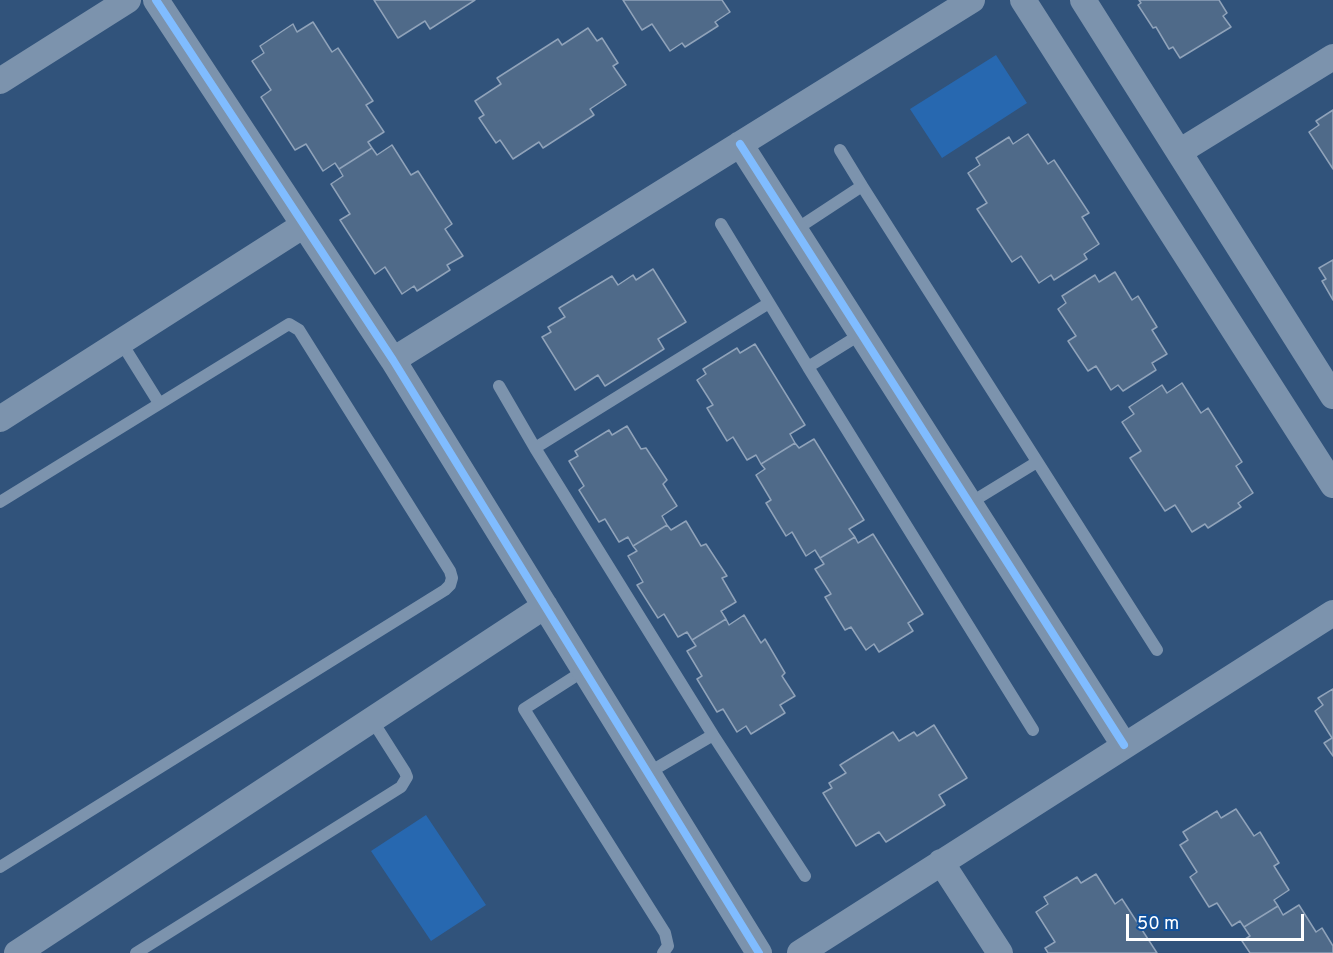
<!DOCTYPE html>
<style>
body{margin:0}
#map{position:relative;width:1333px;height:953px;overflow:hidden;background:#31537b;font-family:Overpass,sans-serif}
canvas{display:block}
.scale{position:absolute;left:1126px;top:914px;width:178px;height:27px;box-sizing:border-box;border:3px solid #fff;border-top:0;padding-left:8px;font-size:18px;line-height:21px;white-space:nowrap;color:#fff;-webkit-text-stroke:4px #12519a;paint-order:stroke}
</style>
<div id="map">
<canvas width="1333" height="953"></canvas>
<div class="scale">50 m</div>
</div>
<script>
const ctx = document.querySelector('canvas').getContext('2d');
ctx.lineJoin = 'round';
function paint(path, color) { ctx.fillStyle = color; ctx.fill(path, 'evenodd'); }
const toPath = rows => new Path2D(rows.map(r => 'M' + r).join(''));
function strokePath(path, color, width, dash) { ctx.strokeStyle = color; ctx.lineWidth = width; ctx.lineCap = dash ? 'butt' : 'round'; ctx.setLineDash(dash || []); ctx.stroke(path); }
paint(toPath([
 [996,55,1027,103,942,158,910,109],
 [426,815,486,905,431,941,371,851]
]), '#2768b0');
const building = toPath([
 [374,0,475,0,430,29,425,21,398,38,374,0],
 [623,0,722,0,730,12,715,22,718,26,685,47,682,43,670,51,652,24,642,30,623,0],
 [1139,0,1219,0,1227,13,1223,16,1231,27,1180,58,1173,47,1169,49,1156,27,1153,28,1138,5,1141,3,1139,0],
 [313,22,332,52,338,48,373,101,366,105,384,132,368,142,372,148,339,169,335,163,323,171,306,144,295,150,261,97,271,90,252,61,264,53,260,46,293,24,297,32,313,22],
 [588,28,597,41,602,38,618,63,613,66,626,85,590,109,594,115,543,148,539,142,513,159,500,140,496,143,479,118,484,115,475,101,501,84,497,78,558,39,562,45,588,28],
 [1333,110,1333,169,1309,132,1319,125,1316,121,1333,110],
 [1028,134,1048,164,1054,160,1089,213,1082,217,1099,244,1084,254,1087,259,1054,280,1051,275,1039,283,1021,256,1012,262,977,209,987,203,968,173,980,165,976,158,1009,137,1013,144,1028,134],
 [392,145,411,175,418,171,452,224,445,229,463,256,447,265,450,270,417,291,414,286,402,294,385,267,375,274,340,220,350,214,331,184,343,176,339,169,372,148,377,155,392,145],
 [1333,260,1333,300,1322,281,1326,279,1319,268,1333,260],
 [653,269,686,322,658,339,664,349,605,386,598,375,575,390,542,337,551,332,548,327,565,317,559,308,612,276,618,285,633,275,636,280,653,269],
 [1115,272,1132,300,1138,296,1157,327,1152,330,1167,354,1152,363,1156,370,1123,391,1118,385,1111,390,1096,366,1088,371,1068,341,1076,336,1058,309,1066,303,1062,296,1095,275,1099,282,1115,272],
 [755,344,805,425,790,434,795,443,761,464,756,455,747,460,733,437,727,441,707,408,713,405,697,380,706,374,703,369,737,348,740,353,755,344],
 [1182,383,1201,413,1208,408,1242,462,1236,466,1253,493,1238,503,1241,507,1208,528,1205,524,1192,532,1175,505,1165,511,1130,458,1141,451,1122,422,1134,414,1129,407,1162,385,1167,393,1182,383],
 [627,426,641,449,646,448,667,480,663,484,677,506,662,516,667,525,633,546,628,537,619,542,605,519,599,522,579,490,584,486,569,461,578,456,575,451,609,430,612,435,627,426],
 [814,439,864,520,849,529,855,537,820,558,815,550,806,556,792,532,786,536,766,503,771,500,756,475,765,469,761,464,795,443,799,448,814,439],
 [686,521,701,546,706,544,727,576,722,578,736,602,721,611,726,619,692,640,687,632,678,637,664,614,658,618,637,585,643,582,628,556,637,551,633,546,667,525,671,530,686,521],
 [873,534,923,614,908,623,913,631,879,652,874,644,866,650,851,627,845,630,825,597,831,594,815,569,824,564,820,558,855,537,858,543,873,534],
 [744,615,761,643,765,639,785,673,782,676,795,696,780,705,785,713,751,734,746,726,737,732,723,709,717,712,697,679,702,676,687,651,696,646,692,640,726,619,729,625,744,615],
 [1333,689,1333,756,1324,743,1332,738,1315,711,1323,705,1318,698,1333,689],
 [934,725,967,778,939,795,945,805,886,842,879,832,856,846,823,793,832,788,829,783,846,773,840,765,893,732,899,741,914,732,917,736,934,725],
 [1236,809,1254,836,1260,832,1279,863,1274,866,1289,890,1274,900,1278,906,1244,927,1240,921,1232,926,1217,903,1209,907,1190,877,1197,872,1180,845,1188,840,1183,832,1217,811,1221,818,1236,809],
 [1096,874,1115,904,1122,899,1157,953,1048,953,1045,948,1055,942,1036,912,1048,904,1044,897,1077,877,1081,883,1096,874],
 [1299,905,1316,932,1322,928,1333,946,1333,953,1250,953,1242,941,1250,936,1244,927,1278,906,1283,915,1299,905]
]);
paint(building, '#4f6a89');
strokePath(building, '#90a3ba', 1.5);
strokePath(toPath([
 [840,150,862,186],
 [721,224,808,367,861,334],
 [795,230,862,186,1157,650],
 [121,342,159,403],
 [808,367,1033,730],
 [499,386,535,448,769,303],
 [535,448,713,735,648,773],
 [0,502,289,324,299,330,450,571,452,578,450,585,445,590,0,867],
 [970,503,1037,462],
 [585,670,524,709,665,933,668,946,663,953],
 [713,735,805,876],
 [136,953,401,787,407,777,405,772,372,720]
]), '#7c93ad', 12);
strokePath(toPath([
 [156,0,393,360,759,953],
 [1023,0,1333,485],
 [1083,0,1333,396],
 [0,81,128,0],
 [740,144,1124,745],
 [1179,152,1333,57],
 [393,360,972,0],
 [0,419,304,225],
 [941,862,1000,953],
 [17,953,545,606],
 [800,953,1333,613]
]), '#7c93ad', 26);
strokePath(toPath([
 [156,0,393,360,759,953],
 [740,144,1124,745]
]), '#80bcff', 8);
</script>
